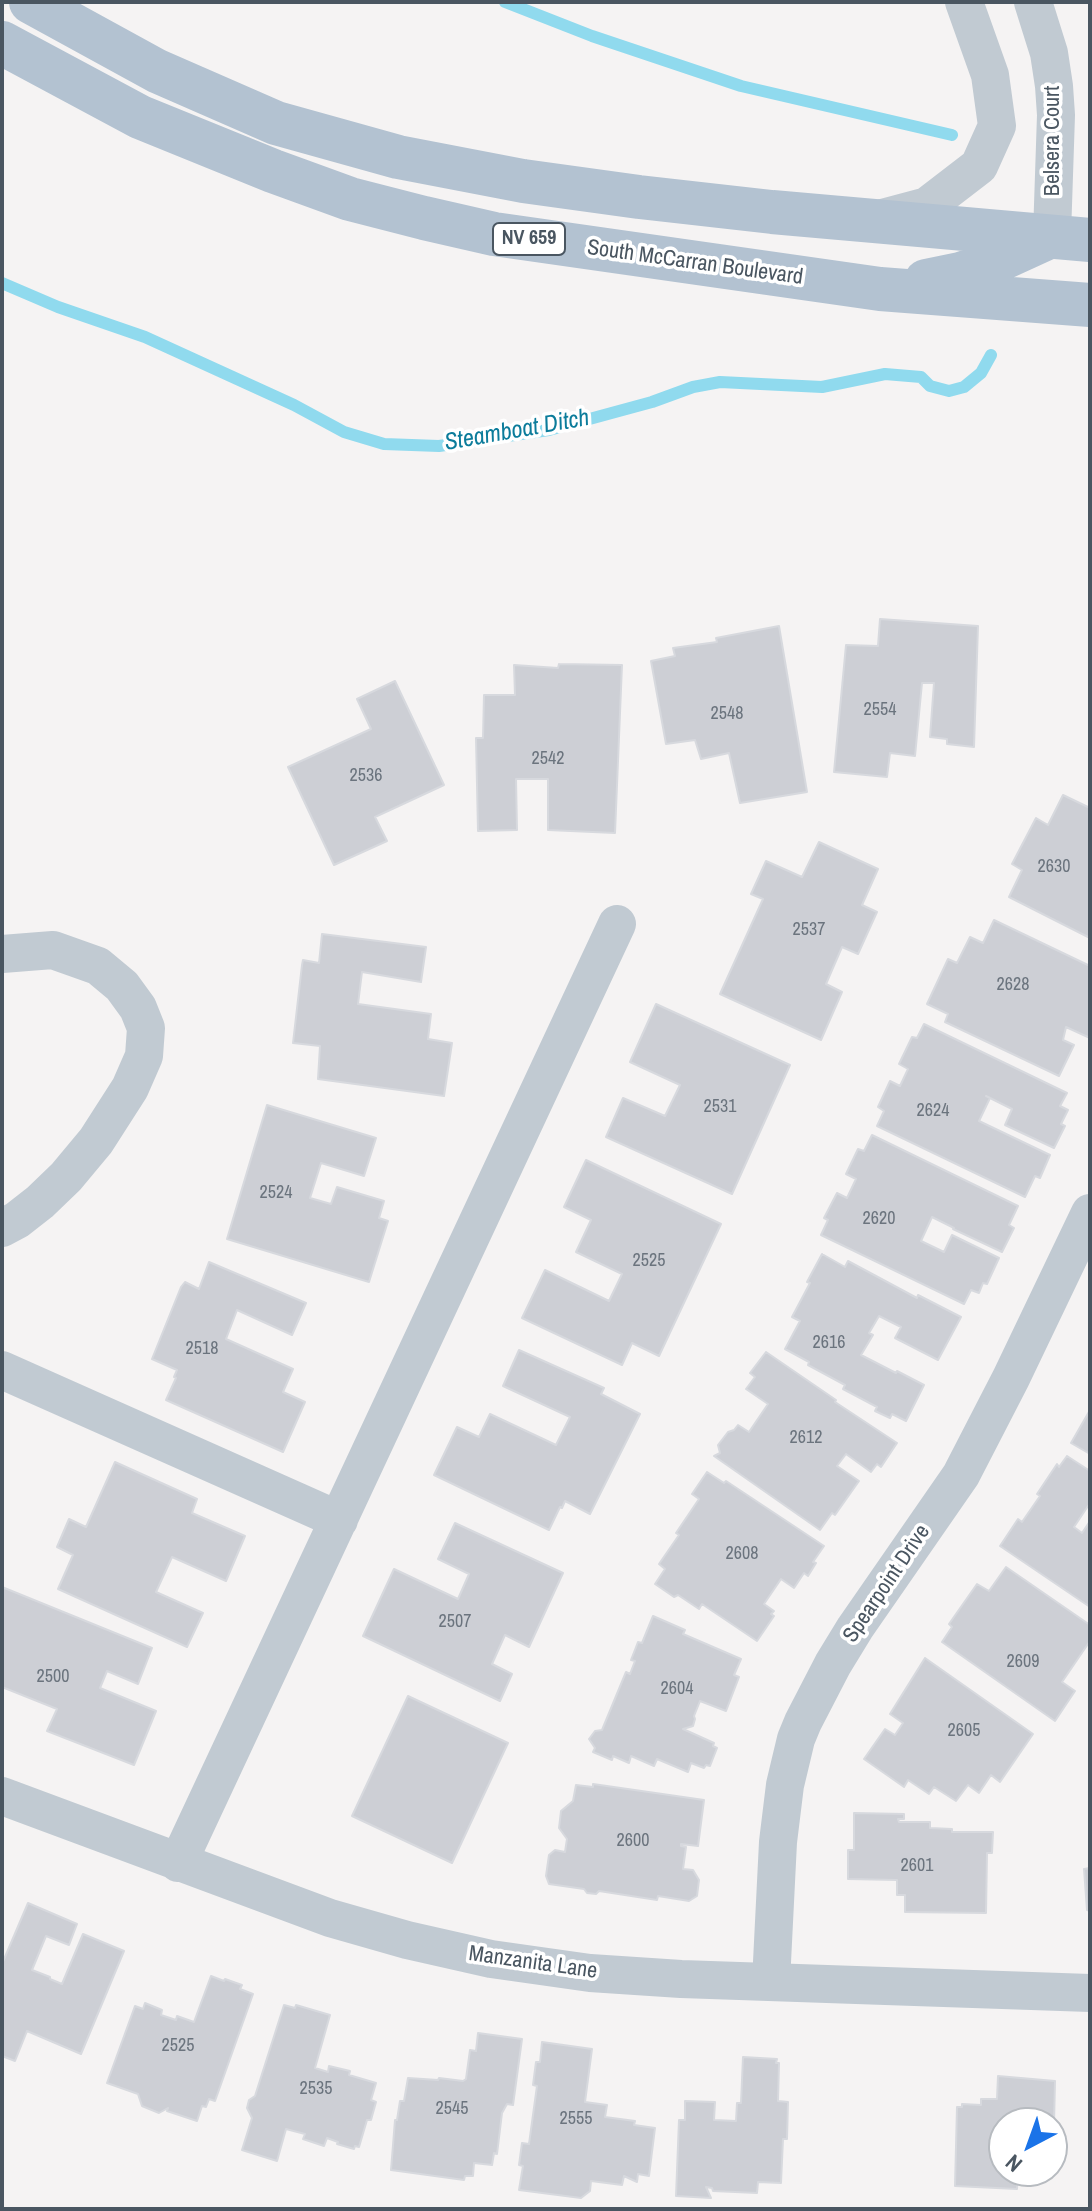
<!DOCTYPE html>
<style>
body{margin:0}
#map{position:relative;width:1092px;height:2211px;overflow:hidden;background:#f5f3f3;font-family:"Archivo Narrow",sans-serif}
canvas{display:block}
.frame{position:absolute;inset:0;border:4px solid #4a5661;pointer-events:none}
.north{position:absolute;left:988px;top:2107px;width:80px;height:80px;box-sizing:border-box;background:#fff;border:2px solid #b7bbc0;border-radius:50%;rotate:221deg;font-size:22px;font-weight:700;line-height:32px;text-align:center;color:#4a5661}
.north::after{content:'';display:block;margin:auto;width:28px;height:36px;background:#1a73e8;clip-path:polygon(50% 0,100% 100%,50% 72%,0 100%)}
</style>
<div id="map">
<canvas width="1092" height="2211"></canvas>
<div class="frame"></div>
<div class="north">N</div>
</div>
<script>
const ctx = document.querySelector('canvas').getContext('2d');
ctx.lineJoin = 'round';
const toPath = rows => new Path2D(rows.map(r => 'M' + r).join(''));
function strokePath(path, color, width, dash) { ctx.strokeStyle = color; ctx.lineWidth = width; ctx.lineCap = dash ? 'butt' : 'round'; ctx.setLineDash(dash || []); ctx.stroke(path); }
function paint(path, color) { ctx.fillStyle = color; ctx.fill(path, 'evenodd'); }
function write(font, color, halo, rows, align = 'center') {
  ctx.font = font + ' "Archivo Narrow",sans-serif'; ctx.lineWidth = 7; ctx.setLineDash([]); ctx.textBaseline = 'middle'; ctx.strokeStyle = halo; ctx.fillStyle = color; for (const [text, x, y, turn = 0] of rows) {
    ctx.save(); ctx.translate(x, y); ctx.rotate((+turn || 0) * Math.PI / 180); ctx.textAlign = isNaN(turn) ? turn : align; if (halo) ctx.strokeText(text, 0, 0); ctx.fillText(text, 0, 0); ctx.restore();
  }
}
strokePath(toPath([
 [505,2,592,36,741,86,952,135],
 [2,283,58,307,145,337,294,405,344,432,384,444,439,446,549,430,652,402,693,387,720,382,822,387,885,374,921,377,930,386,949,391,964,387,981,373,991,355]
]), '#90daee', 12);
const building = toPath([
 [880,619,978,626,974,747,947,744,947,739,930,737,934,683,922,683,915,756,890,753,887,777,834,772,846,645,878,646,880,619],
 [779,626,807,792,740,803,729,753,701,759,695,740,666,744,651,661,675,656,673,648,717,642,716,638,779,626],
 [559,664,622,665,615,833,548,830,548,779,516,779,517,830,478,831,476,738,483,738,484,695,515,695,514,665,558,668,559,664],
 [395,681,444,785,375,817,387,841,334,865,288,767,371,729,357,699,395,681],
 [1063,795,1090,808,1090,938,1009,897,1022,870,1012,864,1036,818,1048,825,1063,795],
 [819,842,878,869,862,905,877,912,858,954,842,947,826,984,842,992,821,1040,720,994,763,899,751,894,766,861,802,877,819,842],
 [994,920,1090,966,1090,1038,1066,1027,1063,1040,1074,1045,1059,1076,945,1022,948,1014,927,1004,948,959,957,963,970,937,983,943,994,920],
 [322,934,426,947,421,982,362,972,358,1004,431,1014,428,1039,452,1043,444,1096,318,1079,320,1046,293,1043,302,965,303,960,319,963,322,934],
 [656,1004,790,1065,732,1194,606,1137,623,1098,665,1116,680,1085,630,1062,656,1004],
 [924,1024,1067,1093,1060,1106,1068,1110,1061,1124,1065,1126,1054,1148,1005,1125,1012,1109,986,1096,990,1098,979,1121,1050,1155,1040,1178,1035,1176,1025,1197,877,1126,884,1111,878,1107,890,1081,900,1086,908,1069,899,1064,912,1037,917,1038,924,1024],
 [267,1105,376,1138,364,1176,321,1163,310,1198,331,1204,337,1187,384,1201,379,1218,388,1221,369,1282,227,1239,267,1105],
 [872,1135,1018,1206,1009,1225,1014,1228,1002,1252,953,1229,954,1228,932,1217,921,1241,944,1252,952,1235,999,1258,987,1284,983,1283,979,1293,971,1290,964,1304,821,1235,828,1220,824,1218,837,1193,847,1198,856,1179,846,1174,858,1149,864,1151,872,1135],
 [586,1160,721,1224,659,1356,632,1343,622,1365,522,1318,545,1270,609,1301,622,1274,576,1252,591,1220,564,1207,586,1160],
 [822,1254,845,1267,848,1261,917,1298,918,1295,961,1317,938,1360,895,1338,901,1327,879,1316,869,1333,873,1335,861,1355,896,1373,897,1371,924,1385,906,1421,892,1414,890,1418,875,1411,877,1407,843,1389,845,1385,808,1365,809,1362,785,1349,800,1321,792,1317,810,1283,807,1282,822,1254],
 [209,1262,306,1303,292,1335,237,1310,226,1339,293,1369,283,1392,305,1402,283,1452,166,1400,176,1378,174,1377,177,1370,152,1359,181,1287,185,1282,199,1289,209,1262],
 [519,1350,604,1388,601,1394,640,1414,590,1514,565,1501,562,1508,560,1507,549,1530,434,1475,457,1427,479,1437,490,1414,556,1445,570,1417,503,1386,519,1350],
 [766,1352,836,1400,835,1402,897,1443,881,1467,877,1464,871,1472,846,1454,837,1466,859,1481,835,1515,832,1513,820,1530,714,1456,720,1453,718,1445,728,1432,734,1430,738,1425,749,1432,768,1404,746,1389,755,1377,750,1373,766,1352],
 [1090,1410,1090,1454,1071,1443,1090,1410],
 [1067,1456,1090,1471,1090,1503,1074,1527,1082,1533,1090,1521,1090,1607,1000,1546,1018,1519,1022,1522,1040,1496,1037,1494,1057,1464,1059,1467,1067,1456],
 [115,1462,197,1499,192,1513,245,1536,226,1581,172,1557,156,1592,203,1613,187,1647,58,1589,73,1555,57,1547,69,1519,86,1527,115,1462],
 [707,1472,724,1483,726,1481,824,1546,813,1562,816,1563,808,1576,804,1573,794,1588,781,1579,764,1604,774,1611,771,1614,774,1616,757,1641,702,1604,699,1609,678,1595,674,1597,655,1584,665,1569,659,1564,679,1535,676,1533,699,1499,692,1494,707,1472],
 [455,1523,563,1573,529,1647,505,1635,492,1664,512,1674,500,1701,363,1636,394,1569,458,1599,469,1574,438,1559,455,1523],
 [1006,1567,1090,1625,1090,1641,1062,1682,1075,1691,1055,1721,942,1642,952,1627,949,1624,977,1584,989,1591,1006,1567],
 [2,1587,152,1648,138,1684,107,1671,100,1688,156,1711,134,1765,47,1731,57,1709,2,1687,2,1587],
 [653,1616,685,1630,683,1634,741,1659,734,1675,739,1677,726,1711,700,1701,694,1716,695,1719,693,1726,683,1729,714,1743,713,1746,717,1748,710,1766,706,1765,704,1768,691,1763,688,1772,657,1759,654,1766,631,1756,629,1763,613,1756,612,1760,593,1752,595,1748,589,1739,595,1731,602,1730,626,1672,630,1674,635,1661,631,1660,638,1642,642,1643,653,1616],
 [925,1658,1033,1734,1000,1782,991,1775,979,1793,968,1785,956,1801,934,1787,929,1794,908,1780,904,1787,864,1759,885,1729,895,1735,903,1723,890,1714,925,1658],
 [408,1696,508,1743,452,1863,352,1816,408,1696],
 [593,1784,704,1800,698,1846,681,1844,681,1846,686,1847,683,1869,693,1870,699,1880,697,1896,689,1901,658,1896,657,1900,599,1891,596,1894,587,1893,584,1889,549,1884,546,1876,549,1855,555,1850,565,1852,567,1839,559,1828,561,1811,573,1801,576,1785,593,1787,593,1784],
 [854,1813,904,1814,904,1819,898,1819,899,1822,930,1822,930,1828,952,1829,952,1832,993,1832,992,1853,987,1853,986,1913,905,1912,905,1895,897,1895,897,1880,848,1879,848,1850,854,1850,854,1813],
 [1090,1868,1090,1911,1087,1910,1084,1869,1090,1868],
 [28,1903,77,1924,69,1945,46,1936,32,1970,50,1977,50,1979,62,1984,83,1934,124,1951,81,2054,27,2031,15,2061,2,2056,2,1964,28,1903],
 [211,1976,224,1981,225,1979,242,1985,240,1989,253,1994,215,2101,209,2099,206,2107,202,2106,197,2121,167,2111,168,2108,159,2113,142,2106,138,2094,107,2083,135,2006,143,2009,145,2003,162,2010,161,2015,176,2020,177,2016,194,2022,211,1976],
 [284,2005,295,2008,296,2005,330,2015,315,2068,328,2072,329,2066,350,2071,349,2075,376,2083,371,2100,376,2102,371,2120,367,2120,359,2147,355,2146,354,2149,337,2144,338,2142,327,2138,324,2146,303,2139,305,2134,286,2129,277,2161,242,2150,252,2118,247,2108,249,2100,255,2096,284,2005],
 [478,2033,522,2039,513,2105,507,2104,502,2113,497,2154,494,2153,492,2165,474,2163,473,2176,465,2176,464,2180,391,2170,395,2120,397,2120,400,2101,404,2101,408,2078,438,2080,439,2078,463,2081,466,2079,470,2050,476,2051,478,2033],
 [542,2042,592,2049,585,2102,607,2105,605,2117,635,2121,634,2125,655,2128,649,2176,638,2174,637,2182,624,2176,622,2185,591,2181,590,2191,581,2198,519,2190,523,2166,519,2165,522,2143,529,2144,537,2086,533,2085,536,2062,540,2062,542,2042],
 [743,2057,777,2059,776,2063,779,2063,778,2101,788,2102,787,2139,783,2139,781,2183,758,2182,757,2193,713,2191,712,2188,706,2187,711,2198,676,2196,679,2120,685,2120,685,2101,715,2102,714,2120,736,2121,737,2103,741,2103,743,2057],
 [998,2076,1055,2081,1054,2124,1004,2123,1004,2171,1018,2171,1017,2189,955,2186,957,2107,962,2107,962,2104,981,2105,981,2099,997,2099,998,2076]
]);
paint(building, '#cdcfd5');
strokePath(building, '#d7d9de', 2);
strokePath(toPath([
 [1033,2,1049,53,1054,86,1056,115,1052,235],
 [882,218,927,206,979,166,997,126,990,75,964,2],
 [2,954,53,950,98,966,122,986,138,1008,146,1028,144,1056,130,1088,96,1141,66,1177,40,1202,17,1220,2,1228],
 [2,1370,339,1520],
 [2,1796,330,1918,407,1940,491,1959,590,1973,681,1979,1090,1993],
 [178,1863,617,924],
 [771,1982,778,1842,785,1785,796,1739,803,1722,833,1664,855,1628,961,1475,1011,1378,1090,1213]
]), '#c1cad2', 38);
strokePath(toPath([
 [31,2,157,71,276,123,398,157,523,181,639,197,772,212,1090,240],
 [2,43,140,117,273,171,350,199,424,218,494,234,880,289,1090,305],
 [926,281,960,274,990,264,1049,237]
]), '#b3c2d1', 44);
write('18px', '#6b747e', null, [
 ["2554",880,710],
 ["2548",727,714],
 ["2542",548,759],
 ["2536",366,776],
 ["2630",1054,867],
 ["2537",809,930],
 ["2628",1013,985],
 ["2531",720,1107],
 ["2624",933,1111],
 ["2524",276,1193],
 ["2620",879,1219],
 ["2525",649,1261],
 ["2616",829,1343],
 ["2518",202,1349],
 ["2612",806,1438],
 ["2608",742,1554],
 ["2507",455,1622],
 ["2609",1023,1662],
 ["2500",53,1677],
 ["2604",677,1689],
 ["2605",964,1731],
 ["2600",633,1841],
 ["2601",917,1866],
 ["2525",178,2046],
 ["2535",316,2089],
 ["2545",452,2109],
 ["2555",576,2119]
]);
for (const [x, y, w] of [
 [529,239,72]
]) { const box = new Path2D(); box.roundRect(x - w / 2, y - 16, w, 32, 6); ctx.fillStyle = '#fff'; ctx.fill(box); strokePath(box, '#4a5661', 2); }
write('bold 20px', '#4a5661', null, [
 ["NV 659",529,239]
]);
write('22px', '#4a5661', '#fff', [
 ["Belsera Court",1053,141,-90],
 ["South McCarran Boulevard",695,263,8],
 ["Spearpoint Drive",887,1584,-56],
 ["Manzanita Lane",533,1963,8]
]);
write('italic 24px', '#0c7c9b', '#fff', [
 ["Steamboat Ditch",517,431,-10]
]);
</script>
